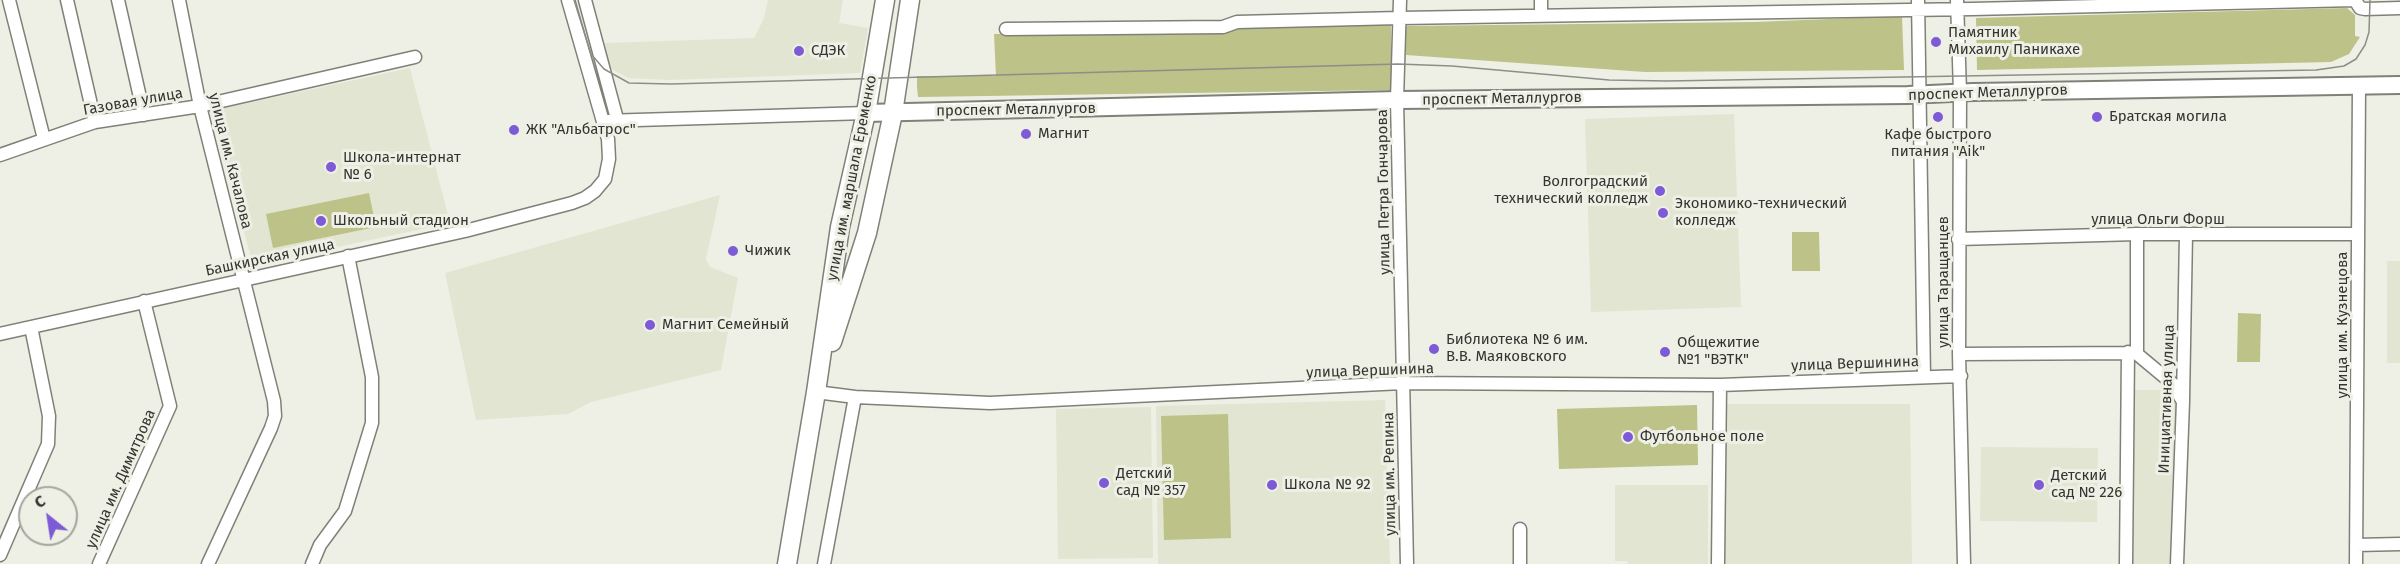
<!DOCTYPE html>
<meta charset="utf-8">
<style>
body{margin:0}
#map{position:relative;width:2400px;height:564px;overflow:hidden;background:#eff0e5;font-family:"Fira Sans",sans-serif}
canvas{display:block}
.north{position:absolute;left:18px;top:486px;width:60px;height:60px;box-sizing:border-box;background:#eff0e5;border:2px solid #a4a59d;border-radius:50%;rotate:330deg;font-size:16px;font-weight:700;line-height:24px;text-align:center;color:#343531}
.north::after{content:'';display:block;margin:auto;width:21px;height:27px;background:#7e5bd6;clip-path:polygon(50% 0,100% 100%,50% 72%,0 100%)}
</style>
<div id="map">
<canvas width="2400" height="564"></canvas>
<div class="north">С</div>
</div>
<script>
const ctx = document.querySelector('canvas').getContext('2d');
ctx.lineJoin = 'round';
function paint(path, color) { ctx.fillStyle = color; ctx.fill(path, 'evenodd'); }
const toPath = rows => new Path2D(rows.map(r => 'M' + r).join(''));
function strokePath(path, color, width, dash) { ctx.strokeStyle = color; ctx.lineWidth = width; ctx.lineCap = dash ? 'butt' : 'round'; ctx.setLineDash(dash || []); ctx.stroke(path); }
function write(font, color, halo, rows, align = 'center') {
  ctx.font = font + ' "Fira Sans",sans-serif'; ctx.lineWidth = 6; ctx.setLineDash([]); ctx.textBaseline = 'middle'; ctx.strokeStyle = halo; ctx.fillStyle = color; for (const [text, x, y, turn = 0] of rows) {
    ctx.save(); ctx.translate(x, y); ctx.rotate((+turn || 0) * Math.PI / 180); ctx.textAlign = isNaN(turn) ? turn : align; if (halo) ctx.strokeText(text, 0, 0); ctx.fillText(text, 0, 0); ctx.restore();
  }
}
paint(toPath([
 [768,0,843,0,839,23,868,28,860,73,670,80,628,78,606,66,604,43,754,38,764,18],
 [410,68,450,223,253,265,211,111],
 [1734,114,1741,307,1591,312,1585,119],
 [720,195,706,259,710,267,738,278,721,370,591,402,568,414,476,420,445,273],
 [2387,261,2400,261,2400,363,2387,363],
 [2132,390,2177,390,2176,564,2131,564],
 [1385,400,1390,564,1158,564,1156,406],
 [1722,404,1910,404,1912,564,1720,564],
 [1151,407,1153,558,1058,559,1056,409],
 [1981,447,2098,448,2097,522,1980,521],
 [1615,485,1708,485,1708,564,1628,564,1627,561,1615,561]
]), '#e2e5d2');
paint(toPath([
 [2347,8,2355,15,2355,36,2360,37,2349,54,2331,62,1977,70,1976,18],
 [1902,16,1904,70,1645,72,1406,55,1406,26,1755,22],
 [1391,24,1391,90,918,97,917,87,917,76,996,76,994,34],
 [369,193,376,227,273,248,266,214],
 [1792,232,1819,232,1820,271,1792,271],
 [2238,313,2261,314,2260,362,2237,362],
 [1697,405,1698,465,1559,469,1557,409],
 [1228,414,1231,538,1164,540,1161,416]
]), '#bcc288');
const minor = toPath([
 [9,0,44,139],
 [67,0,95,122],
 [118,0,144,115],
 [179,0,200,106,274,401,275,416,271,428,208,564],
 [585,0,617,119],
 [1400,0,1397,100,1407,564],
 [1541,0,1541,15],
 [1918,0,1924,376],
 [1957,0,1960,92,1959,354,1964,564],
 [2355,0,2360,8,2365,9,2400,8],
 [1006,29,1223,27,1237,22,1399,18,1972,9,2355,0],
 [604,121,866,113],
 [0,155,95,122,200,106,415,57],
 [2137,234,2137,354,2173,384,2182,400],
 [1958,239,2137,234,2358,234],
 [0,334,465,231,572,203,585,198,595,191,605,179,609,159,608,139,568,0],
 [1959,354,2135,353],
 [816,392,855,397,990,403,1403,383,1720,385,1961,376],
 [1520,529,1520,564],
 [2356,545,2400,544],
 [0,555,48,444,49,416,31,327],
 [1718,563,1720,385],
 [99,564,170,406,144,301],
 [312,564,320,545,345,511,372,423,372,377,348,256],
 [824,564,855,397],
 [2126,564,2128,352],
 [2177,564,2183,401,2186,234],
 [2356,564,2359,86]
]);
const major = toPath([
 [866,113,1397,100,1908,95,1973,92,2400,85]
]);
const highway = toPath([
 [832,342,867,233,893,113,910,0],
 [787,564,816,392,840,227,866,113,885,0]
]);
strokePath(minor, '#7f8077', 15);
strokePath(major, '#7f8077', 20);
strokePath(highway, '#7f8077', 21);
strokePath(minor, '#fff', 12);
strokePath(major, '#fff', 16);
strokePath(highway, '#fff', 18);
strokePath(toPath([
 [574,0,591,54,604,69,629,83,671,84,1398,64,1452,66,1609,80,1667,81,2316,70,2344,66,2356,59,2365,45,2369,32,2370,0]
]), '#8d8e87', 1.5);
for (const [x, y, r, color] of [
 [1936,42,6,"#7e5bd6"],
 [799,51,6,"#7e5bd6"],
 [1938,117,6,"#7e5bd6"],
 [2097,117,6,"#7e5bd6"],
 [514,130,6,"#7e5bd6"],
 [1026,134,6,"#7e5bd6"],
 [331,167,6,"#7e5bd6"],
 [1660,191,6,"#7e5bd6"],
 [1663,213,6,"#7e5bd6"],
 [321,221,6,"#7e5bd6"],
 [733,251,6,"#7e5bd6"],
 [650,325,6,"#7e5bd6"],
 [1434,349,6,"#7e5bd6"],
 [1665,352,6,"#7e5bd6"],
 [1628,437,6,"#7e5bd6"],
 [1104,483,6,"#7e5bd6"],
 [1272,485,6,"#7e5bd6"],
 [2039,485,6,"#7e5bd6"]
]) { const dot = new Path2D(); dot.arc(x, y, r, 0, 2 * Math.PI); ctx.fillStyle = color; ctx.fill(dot); strokePath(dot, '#eff0e5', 2); }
write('15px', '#343531', '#eff0e5', [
 ["Памятник",1948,33],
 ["Михаилу Паникахе",1948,50],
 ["СДЭК",811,51],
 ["Братская могила",2109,117],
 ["ЖК \"Альбатрос\"",526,130],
 ["Магнит",1038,134],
 ["Кафе быстрого",1938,135,"center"],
 ["питания \"Aik\"",1938,152,"center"],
 ["Школа-интернат",343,158],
 ["№ 6",343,175],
 ["Волгоградский",1648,182,"right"],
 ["технический колледж",1648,199,"right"],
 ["Экономико-технический",1675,204],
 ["колледж",1675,221],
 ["Школьный стадион",333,221],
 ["Чижик",745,251],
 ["Магнит Семейный",662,325],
 ["Библиотека № 6 им.",1446,340],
 ["В.В. Маяковского",1446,357],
 ["Общежитие",1677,343],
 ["№1 \"ВЭТК\"",1677,360],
 ["Футбольное поле",1640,437],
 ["Детский",1116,474],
 ["сад № 357",1116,491],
 ["Детский",2051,476],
 ["сад № 226",2051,493],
 ["Школа № 92",1284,485]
], 'left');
write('15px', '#343531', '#eff0e5', [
 ["проспект Металлургов",1988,93,-2],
 ["проспект Металлургов",1502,99,-1],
 ["Газовая улица",133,102,-10],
 ["проспект Металлургов",1016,110,-1],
 ["улица им. Качалова",230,161,76],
 ["улица им. маршала Еременко",852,178,-79],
 ["улица Петра Гончарова",1384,192,-91],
 ["улица Ольги Форш",2158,220],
 ["Башкирская улица",270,258,-12],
 ["улица Таращанцев",1944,282,-90],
 ["улица им. Кузнецова",2343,325,-90],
 ["улица Вершинина",1855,364,-2],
 ["улица Вершинина",1370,371,-2],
 ["Инициативная улица",2167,399,-88],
 ["улица им. Репина",1390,474,-91],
 ["улица им. Димитрова",121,479,-66]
]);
</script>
